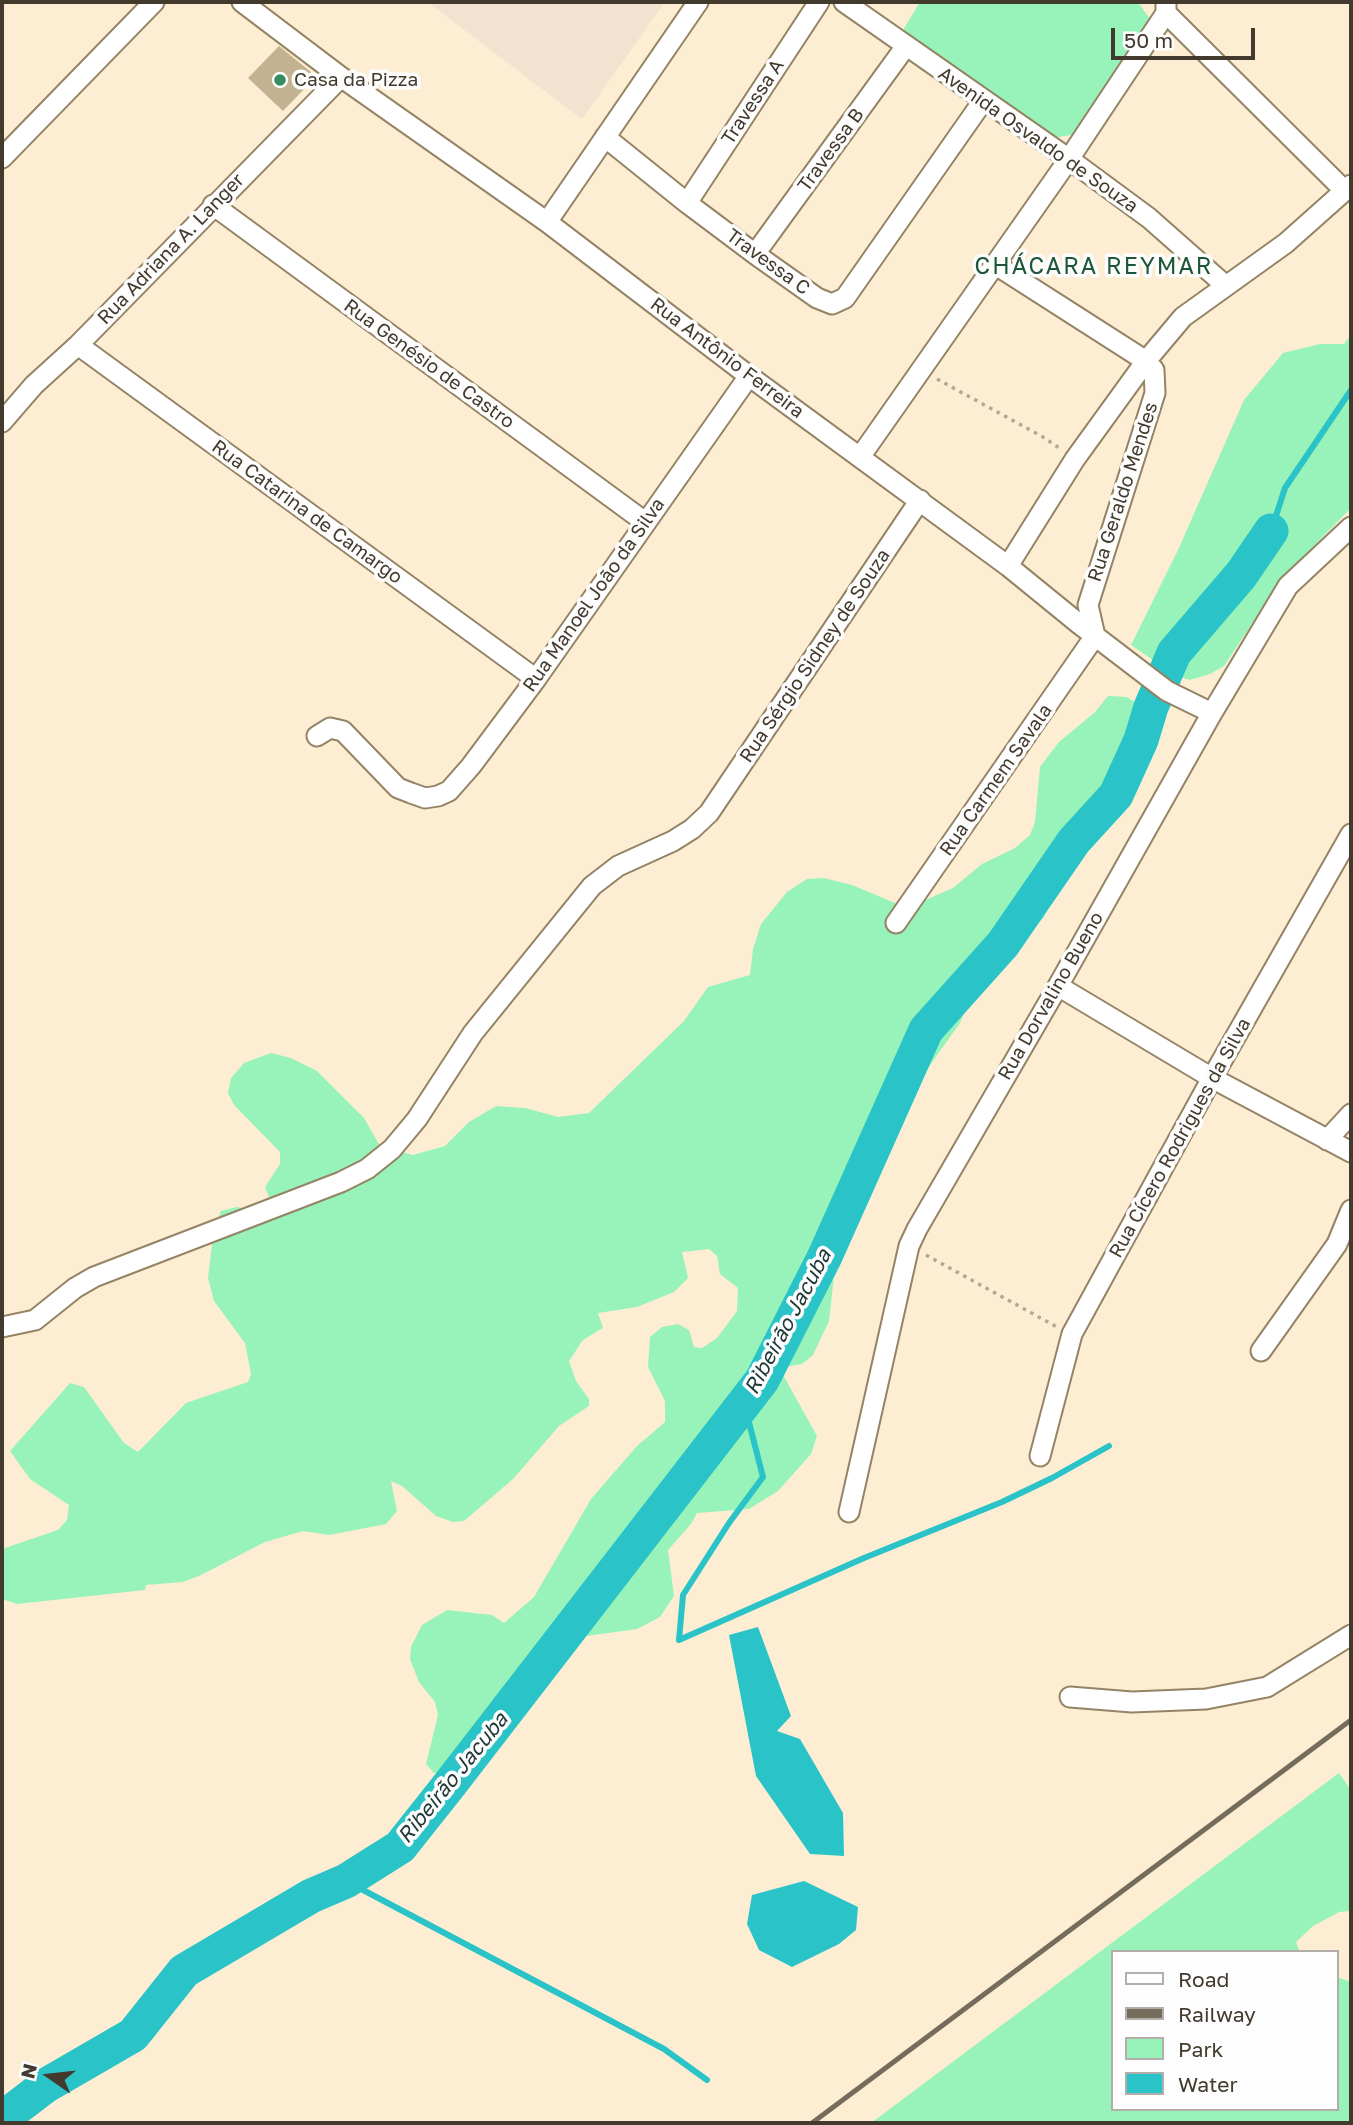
<!DOCTYPE html>
<meta charset="utf-8">
<style>
body{margin:0}
#map{position:relative;width:1353px;height:2125px;overflow:hidden;background:#fdeed3;font-family:"Golos Text",sans-serif}
canvas{display:block}
.frame{position:absolute;inset:0;border:4px solid #423a2d;pointer-events:none}
.legend{position:absolute;left:1111px;top:1950px;width:228px;height:161px;box-sizing:border-box;background:#fdfdfd;border:2px solid #b2afaa;margin:0;padding:9px 12px;list-style:none;font-size:21px;color:#423a2d}
.legend li{display:flex;align-items:center;gap:14px;height:35px}
.legend b{width:35px;border:2px solid #b2afaa}
.north{position:absolute;left:14px;top:2041px;width:70px;height:70px;-webkit-text-stroke:5px #fdfdfd;paint-order:stroke;rotate:284deg;font-size:19px;font-weight:700;line-height:28px;text-align:center;color:#423a2d}
.north::after{content:'';display:block;margin:auto;width:24px;height:32px;background:#423a2d;clip-path:polygon(50% 0,100% 100%,50% 72%,0 100%)}
.scale{position:absolute;left:1111px;top:28px;width:144px;height:32px;box-sizing:border-box;border:4px solid #423a2d;border-top:0;padding-left:9px;font-size:21px;line-height:24px;white-space:nowrap;color:#423a2d;-webkit-text-stroke:5px #fdfdfd;paint-order:stroke}
</style>
<div id="map">
<canvas width="1353" height="2125"></canvas>
<div class="frame"></div>
<ul class="legend">
<li><b style="height:9px;background:#fff"></b>Road</li>
<li><b style="height:9px;background:#756c5b"></b>Railway</li>
<li><b style="height:19px;background:#97f3b9"></b>Park</li>
<li><b style="height:19px;background:#2ac3c8"></b>Water</li>
</ul>
<div class="north">N</div>
<div class="scale">50 m</div>
</div>
<script>
const ctx = document.querySelector('canvas').getContext('2d');
ctx.lineJoin = 'round';
function paint(path, color) { ctx.fillStyle = color; ctx.fill(path, 'evenodd'); }
const toPath = rows => new Path2D(rows.map(r => 'M' + r).join(''));
function strokePath(path, color, width, dash) { ctx.strokeStyle = color; ctx.lineWidth = width; ctx.lineCap = dash ? 'butt' : 'round'; ctx.setLineDash(dash || []); ctx.stroke(path); }
function write(font, color, halo, rows, align = 'center') {
  ctx.font = font + ' "Golos Text",sans-serif'; ctx.lineWidth = 7; ctx.setLineDash([]); ctx.textBaseline = 'middle'; ctx.strokeStyle = halo; ctx.fillStyle = color; for (const [text, x, y, turn = 0] of rows) {
    ctx.save(); ctx.translate(x, y); ctx.rotate((+turn || 0) * Math.PI / 180); ctx.textAlign = isNaN(turn) ? turn : align; if (halo) ctx.strokeText(text, 0, 0); ctx.fillText(text, 0, 0); ctx.restore();
  }
}
paint(toPath([
 [427,2,665,2,582,119]
]), '#f2e3d1');
paint(toPath([
 [920,2,1138,2,1150,19,1076,134,1054,138,900,35],
 [1351,335,1351,508,1301,559,1263,607,1224,666,1210,674,1190,680,1176,676,1131,645,1178,550,1244,400,1283,353,1320,344,1344,344],
 [1108,696,1127,697,1139,705,1142,718,1136,738,1101,798,1076,824,1059,853,1044,917,1037,924,1008,938,997,951,997,963,1001,965,974,992,960,1023,903,1103,878,1131,853,1183,831,1266,834,1276,829,1321,813,1355,802,1364,785,1367,782,1373,817,1436,811,1454,778,1491,749,1509,697,1513,691,1524,668,1550,674,1596,660,1617,637,1629,580,1637,564,1645,549,1662,519,1718,479,1769,434,1773,426,1764,438,1715,435,1702,419,1682,410,1659,411,1647,422,1625,447,1610,492,1615,504,1623,534,1597,591,1499,637,1446,665,1422,665,1401,648,1367,650,1337,662,1327,678,1324,689,1330,694,1347,702,1348,717,1338,737,1311,738,1288,720,1274,717,1256,709,1249,682,1252,688,1278,674,1292,637,1307,598,1313,603,1328,583,1340,569,1361,576,1381,589,1399,589,1406,559,1426,513,1479,464,1521,453,1522,436,1516,402,1486,391,1481,397,1511,386,1524,329,1535,303,1531,265,1542,199,1576,182,1582,146,1585,145,1590,17,1604,2,1599,2,1549,58,1530,67,1520,69,1505,30,1479,10,1451,70,1383,84,1387,124,1443,138,1452,186,1403,248,1382,251,1374,245,1343,214,1301,208,1278,214,1228,221,1211,237,1207,276,1215,265,1187,280,1164,280,1152,234,1105,228,1093,231,1078,244,1063,271,1053,291,1058,317,1071,364,1118,380,1146,413,1155,445,1146,469,1122,496,1106,525,1108,558,1117,589,1113,684,1021,708,987,750,975,753,949,761,924,787,892,807,879,824,878,852,885,907,908,953,888,982,864,1015,848,1030,835,1035,822,1040,767,1059,742,1095,712],
 [1339,1773,1351,1790,1351,1911,1339,1912,1313,1926,1296,1942,1300,1952,1113,1952,1113,2109,1337,2109,1337,1977,1351,1982,1351,2123,871,2123]
]), '#97f3b9');
paint(toPath([
 [758,1627,791,1716,777,1731,800,1739,843,1813,844,1856,810,1854,756,1776,729,1635],
 [804,1881,858,1907,856,1930,839,1944,792,1967,759,1950,747,1924,752,1895]
]), '#2ac3c8');
strokePath(toPath([
 [1271,531,1285,488,1351,390],
 [744,1403,763,1477,729,1523,683,1595,679,1640,864,1558,1002,1502,1052,1478,1109,1446],
 [346,1881,664,2049,707,2080]
]), '#2ac3c8', 6);
strokePath(toPath([
 [2,2119,45,2086,133,2035,184,1971,311,1896,346,1881,400,1847,450,1784,762,1380,825,1256,926,1030,1003,944,1074,841,1116,795,1141,740,1151,707,1174,653,1241,575,1271,531]
]), '#2ac3c8', 35);
paint(toPath([
 [279,46,311,72,311,82,283,111,248,78]
]), '#c3b291');
const minor = toPath([
 [242,2,341,77,547,222,749,376,1008,566,1078,623,1167,691,1212,713],
 [844,2,1069,159,1149,218,1226,286],
 [1166,13,1345,191],
 [605,137,687,203,755,254,817,298,832,304,845,298,983,101],
 [2,158,154,2],
 [687,203,819,2],
 [213,205,645,522],
 [547,222,698,2],
 [755,254,906,46],
 [78,345,536,679],
 [2,422,34,385,78,345,341,77],
 [860,457,1069,159,1166,13,1166,2],
 [1008,566,1075,459,1146,361,1183,317,1286,243,1351,185],
 [317,736,330,728,343,731,398,788,411,793,425,798,438,796,449,791,471,766,536,679,749,376],
 [896,923,1095,636,1088,605,1155,393,1154,370,1146,361,996,265],
 [1058,986,1212,1078,1351,1152],
 [1327,1140,1351,1114],
 [2,1327,35,1320,75,1288,94,1277,341,1182,367,1169,392,1149,417,1119,473,1033,592,886,618,866,673,841,692,829,709,813,920,500],
 [1261,1351,1337,1244,1351,1210],
 [1040,1456,1072,1334,1212,1078,1351,834],
 [849,1512,909,1246,917,1229,1058,986,1212,713,1288,586,1351,527],
 [1070,1697,1132,1702,1206,1699,1267,1687,1351,1635]
]);
strokePath(minor, '#948364', 23);
strokePath(toPath([
 [937,379,1043,437,1062,450],
 [926,1255,1057,1327]
]), '#b5a893', 3.5, [3.5, 5]);
strokePath(minor, '#fff', 19);
strokePath(toPath([
 [812,2123,1351,1720]
]), '#756c5b', 5);
for (const [x, y, r, color] of [
 [280,80,7,"#388d60"]
]) { const dot = new Path2D(); dot.arc(x, y, r, 0, 2 * Math.PI); ctx.fillStyle = color; ctx.fill(dot); strokePath(dot, '#fdfdfd', 2.5); }
write('19px', '#423a2d', '#fdfdfd', [
 ["Casa da Pizza",294,80]
], 'left');
write('19px', '#423a2d', '#fdfdfd', [
 ["Travessa A",753,102,-57],
 ["Avenida Osvaldo de Souza",1038,140,35],
 ["Travessa B",831,150,-54],
 ["Rua Adriana A. Langer",171,249,-46],
 ["Travessa C",768,262,36],
 ["Rua Antônio Ferreira",727,358,37],
 ["Rua Genésio de Castro",429,364,36],
 ["Rua Geraldo Mendes",1123,492,-72],
 ["Rua Catarina de Camargo",307,512,36],
 ["Rua Manoel João da Silva",594,595,-55],
 ["Rua Sérgio Sidney de Souza",815,656,-56],
 ["Rua Carmem Savala",996,780,-55],
 ["Rua Dorvalino Bueno",1051,996,-60],
 ["Rua Cícero Rodrigues da Silva",1180,1138,-61]
]);
write('italic 21px', '#22393a', '#fdfdfd', [
 ["Ribeirão Jacuba",788,1322,-62],
 ["Ribeirão Jacuba",453,1778,-51]
]);
ctx.letterSpacing = '2px';
write('23px', '#1b5738', '#fdfdfd', [
 ["CHÁCARA REYMAR",1094,267]
]);
ctx.letterSpacing = '0px';
</script>
